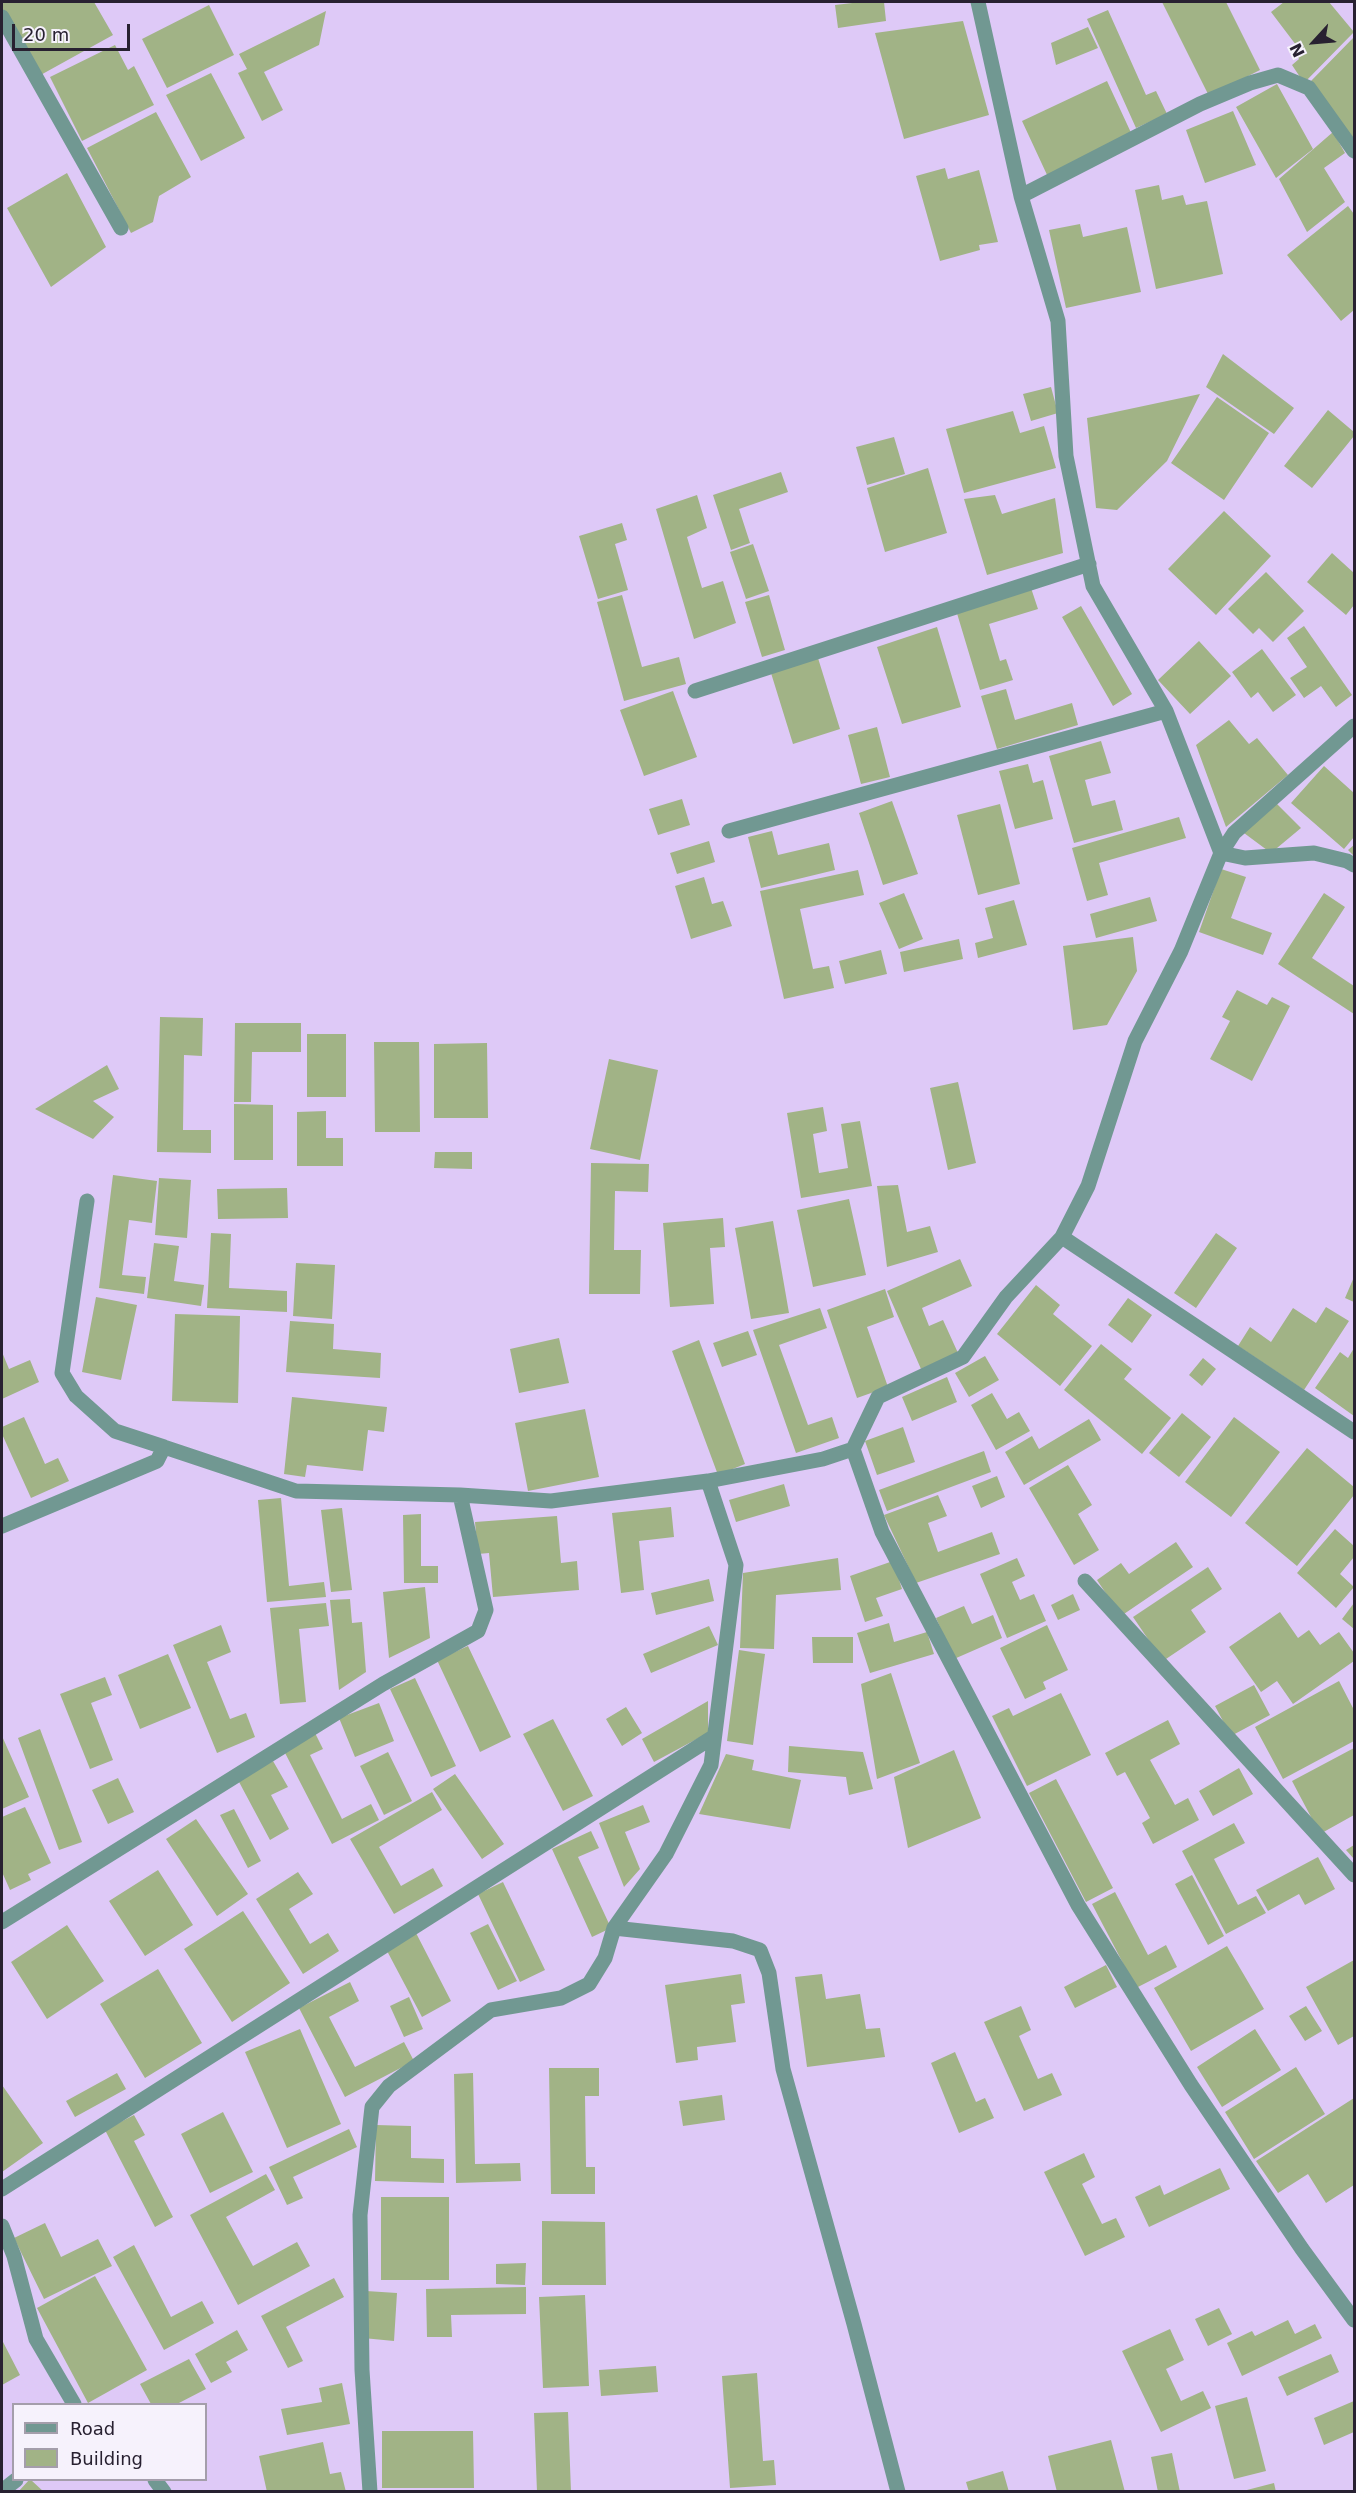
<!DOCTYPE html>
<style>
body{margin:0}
#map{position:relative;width:1356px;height:2493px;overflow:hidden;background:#dec9f7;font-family:"DejaVu Sans",sans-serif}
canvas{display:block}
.frame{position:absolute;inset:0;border:3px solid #282131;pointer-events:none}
.legend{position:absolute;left:12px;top:2403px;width:195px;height:78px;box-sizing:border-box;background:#f6f2fc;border:2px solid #a49eab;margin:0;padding:8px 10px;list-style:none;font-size:18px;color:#282131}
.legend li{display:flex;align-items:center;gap:12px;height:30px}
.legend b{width:30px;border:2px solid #a49eab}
.north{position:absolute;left:1284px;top:12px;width:60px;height:60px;-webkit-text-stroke:4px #f6f2fc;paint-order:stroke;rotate:244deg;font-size:16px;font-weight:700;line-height:24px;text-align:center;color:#282131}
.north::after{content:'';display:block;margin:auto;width:21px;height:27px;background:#282131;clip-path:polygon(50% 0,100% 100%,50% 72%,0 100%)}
.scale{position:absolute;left:12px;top:24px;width:118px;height:27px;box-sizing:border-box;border:3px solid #282131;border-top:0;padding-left:8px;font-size:18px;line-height:21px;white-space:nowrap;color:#282131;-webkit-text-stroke:4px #f6f2fc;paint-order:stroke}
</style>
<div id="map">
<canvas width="1356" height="2493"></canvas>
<div class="frame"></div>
<ul class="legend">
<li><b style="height:8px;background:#719892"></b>Road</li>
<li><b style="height:16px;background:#a1b386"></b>Building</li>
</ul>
<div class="north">N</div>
<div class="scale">20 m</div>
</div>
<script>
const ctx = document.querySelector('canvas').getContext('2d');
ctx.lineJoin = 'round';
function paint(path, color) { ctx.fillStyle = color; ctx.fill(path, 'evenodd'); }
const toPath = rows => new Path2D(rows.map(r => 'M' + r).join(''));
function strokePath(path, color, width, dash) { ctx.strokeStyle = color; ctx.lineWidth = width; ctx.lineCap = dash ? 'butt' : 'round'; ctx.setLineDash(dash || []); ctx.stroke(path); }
paint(toPath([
 [2,2,94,2,113,35,37,77,2,13],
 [861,2,884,2,886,21,838,28,835,5],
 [1162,2,1226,2,1260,70,1209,96],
 [1284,2,1329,2,1354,32,1304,83,1292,65,1299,59,1294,49,1296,45,1271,12],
 [209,5,234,55,167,88,142,39],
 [1108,10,1146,95,1156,91,1167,114,1136,128,1087,19],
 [326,11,319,45,264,72,283,110,262,121,238,73,247,69,239,54],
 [963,21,989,115,904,139,875,33],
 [1088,27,1098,48,1056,65,1051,43],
 [1354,37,1354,140,1311,81],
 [115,45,128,70,134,66,154,105,82,141,50,77],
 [211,73,245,138,201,161,166,95],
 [1107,81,1133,137,1048,177,1022,121],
 [1277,84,1313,149,1276,178,1236,107],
 [1233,111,1256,165,1205,183,1186,130],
 [156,112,191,177,159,196,153,222,131,233,87,148],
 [1333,132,1345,153,1324,168,1345,202,1307,232,1279,179],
 [945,168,948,179,979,170,998,242,979,245,980,250,940,261,916,176],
 [67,173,106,247,51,287,7,208],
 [1159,185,1162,200,1183,195,1186,205,1207,201,1223,274,1156,289,1135,190],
 [1348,206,1354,214,1354,310,1341,321,1287,255],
 [1080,224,1083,237,1127,227,1141,292,1066,308,1049,230],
 [1223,354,1294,408,1274,434,1206,387],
 [1051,387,1058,413,1031,421,1023,394],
 [1200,394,1167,461,1117,510,1096,508,1087,418],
 [1217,397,1269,433,1224,500,1171,463],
 [1328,410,1354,432,1354,436,1312,488,1284,466],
 [1013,411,1020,433,1044,426,1056,468,964,493,946,429],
 [894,437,905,474,867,485,856,447],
 [928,468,947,533,885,552,867,488],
 [781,472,788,492,739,509,750,543,731,550,713,495],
 [697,495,707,528,687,537,702,588,723,581,736,623,694,639,656,509],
 [995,495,1002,514,1055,498,1063,553,987,575,964,499],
 [1224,511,1271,556,1216,615,1168,569],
 [622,523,627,540,615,544,628,590,598,599,579,536],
 [753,544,769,591,746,599,730,552],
 [1332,553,1354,573,1354,605,1346,615,1307,582],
 [1266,572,1304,611,1273,642,1259,628,1253,634,1228,609],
 [1031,588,1038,609,989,624,1000,661,1006,659,1013,680,980,690,956,610],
 [622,595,642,667,679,657,686,684,624,701,597,602],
 [769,595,785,650,762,657,745,602],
 [1081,606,1132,694,1113,706,1062,617],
 [1304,626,1352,695,1336,707,1321,686,1304,698,1290,678,1307,667,1287,638],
 [937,627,961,707,902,724,877,647],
 [1199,641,1231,676,1190,714,1158,680],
 [1262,649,1296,695,1273,712,1258,692,1251,698,1232,672],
 [818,658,840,729,793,744,771,673],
 [1006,689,1015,720,1072,703,1078,725,997,749,981,696],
 [673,691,697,757,644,776,620,710],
 [1229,720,1249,744,1257,738,1288,775,1226,827,1196,745],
 [877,727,890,777,861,784,848,735],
 [1101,741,1111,773,1085,780,1092,806,1115,800,1123,830,1074,843,1049,756],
 [1028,764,1033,783,1043,780,1053,819,1015,829,999,771],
 [1324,766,1354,793,1354,837,1344,849,1291,803],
 [682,799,690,825,658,835,649,809],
 [892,801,918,874,883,885,859,813],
 [1276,803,1301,828,1271,853,1244,833],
 [1000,804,1020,884,978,895,957,815],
 [1179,817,1186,838,1099,863,1108,895,1087,901,1072,848],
 [772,831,778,855,829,843,835,870,761,888,748,837],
 [709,841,715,862,677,874,670,853],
 [1354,845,1354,856,1348,850],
 [1221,869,1246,877,1231,918,1272,933,1263,955,1199,932],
 [858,870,864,895,800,909,813,969,829,966,834,988,784,999,760,891],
 [704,877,712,904,723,901,732,926,691,939,675,886],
 [904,893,923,939,899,949,879,903],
 [1324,893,1345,907,1312,958,1354,986,1354,1014,1278,964],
 [1150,897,1157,921,1096,938,1090,914],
 [1014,900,1027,945,978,958,975,943,993,938,985,908],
 [1133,937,1137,971,1107,1025,1073,1030,1063,946],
 [959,939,963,959,904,972,900,952],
 [881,950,887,974,845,984,839,961],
 [1237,990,1267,1005,1272,997,1290,1006,1252,1081,1210,1059,1230,1021,1222,1017],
 [160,1017,203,1018,202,1056,184,1055,183,1130,211,1130,211,1153,157,1152],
 [235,1023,301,1023,301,1052,252,1052,251,1102,234,1102],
 [307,1034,346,1034,346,1097,307,1097],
 [374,1042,419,1042,420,1132,375,1132],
 [487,1043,488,1118,434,1118,434,1044],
 [609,1059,658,1070,640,1160,590,1149],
 [107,1065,119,1089,93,1101,114,1117,93,1139,35,1109],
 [958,1082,976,1163,948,1170,930,1088],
 [234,1104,273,1105,273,1160,234,1160],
 [823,1107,827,1131,813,1134,819,1173,848,1168,841,1124,860,1121,872,1186,801,1198,787,1113],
 [326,1111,326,1138,343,1138,343,1166,297,1166,297,1112],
 [435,1152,472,1152,472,1169,434,1168],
 [591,1163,649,1164,648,1192,615,1191,614,1250,641,1250,640,1294,589,1294],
 [113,1175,157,1181,152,1223,129,1220,122,1275,146,1277,144,1294,99,1288],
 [159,1178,191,1180,187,1238,155,1235],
 [898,1185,907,1232,930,1226,938,1252,887,1267,877,1186],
 [287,1188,288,1218,218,1219,217,1189],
 [849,1199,866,1275,813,1287,797,1210],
 [723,1218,725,1247,710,1248,714,1304,670,1307,663,1223],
 [773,1221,789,1313,751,1319,735,1228],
 [211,1233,231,1234,229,1288,287,1291,287,1312,207,1308],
 [1216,1233,1237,1248,1196,1308,1174,1293],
 [154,1243,179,1246,174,1281,204,1285,201,1306,147,1298],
 [960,1259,972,1286,922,1308,929,1326,943,1320,958,1353,921,1369,887,1291],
 [296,1263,335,1265,332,1319,293,1316],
 [1354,1277,1354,1302,1345,1298],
 [1036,1285,1060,1305,1053,1314,1092,1346,1060,1386,997,1334],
 [885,1289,894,1317,867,1327,888,1387,857,1398,827,1310],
 [96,1297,137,1305,121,1380,82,1372],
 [1128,1298,1152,1315,1132,1343,1108,1325],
 [1326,1307,1349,1321,1304,1390,1238,1346,1250,1327,1271,1342,1293,1308,1316,1323],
 [820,1308,827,1328,779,1345,808,1425,832,1417,839,1438,796,1453,753,1330],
 [175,1314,240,1316,238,1403,172,1401],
 [290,1321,334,1324,333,1349,381,1353,380,1378,286,1372],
 [748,1331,757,1355,722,1367,713,1343],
 [559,1338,569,1383,519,1393,510,1349],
 [699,1340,745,1464,718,1475,672,1351],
 [1101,1344,1132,1369,1124,1379,1171,1418,1142,1454,1064,1390],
 [1354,1348,1354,1416,1315,1388,1340,1352,1348,1358],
 [2,1352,9,1369,30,1360,39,1382,2,1399],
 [985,1356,999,1380,969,1397,955,1373],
 [1203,1358,1216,1369,1202,1386,1189,1375],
 [947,1377,957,1402,912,1421,902,1397],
 [992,1393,1007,1419,1019,1412,1030,1431,996,1450,971,1405],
 [292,1397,387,1407,384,1432,368,1430,363,1471,307,1465,305,1477,284,1474],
 [585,1409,599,1477,528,1491,515,1423],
 [1182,1413,1211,1437,1179,1477,1149,1453],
 [24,1417,45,1464,58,1458,69,1481,31,1498,2,1434,2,1427],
 [1234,1417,1280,1452,1231,1517,1185,1482],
 [1089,1419,1101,1440,1024,1485,1005,1452,1032,1436,1039,1449],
 [903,1427,915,1462,877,1475,865,1441],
 [1307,1448,1354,1487,1354,1495,1297,1566,1245,1523],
 [984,1451,991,1472,887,1511,879,1490],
 [1068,1465,1092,1505,1078,1514,1099,1550,1074,1565,1029,1488],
 [997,1476,1005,1497,981,1508,972,1486],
 [784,1484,790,1506,736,1522,729,1500],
 [938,1495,947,1516,928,1523,938,1552,992,1532,1000,1554,916,1583,884,1515],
 [281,1498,289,1586,324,1582,326,1597,267,1602,258,1500],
 [671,1507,674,1537,639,1541,644,1590,621,1593,612,1513],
 [342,1508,352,1590,331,1592,321,1510],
 [421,1514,421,1566,438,1566,438,1583,404,1583,403,1515],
 [557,1516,561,1563,577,1561,579,1590,493,1597,489,1553,478,1554,475,1522],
 [1335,1529,1354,1546,1354,1557,1340,1574,1354,1587,1336,1608,1297,1573],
 [1176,1542,1193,1567,1121,1616,1097,1580,1121,1563,1129,1574],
 [838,1558,841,1590,776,1595,774,1649,740,1648,743,1573],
 [1017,1558,1025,1576,1012,1582,1020,1600,1034,1594,1046,1621,1007,1638,980,1574],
 [893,1561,902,1589,876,1598,883,1616,865,1622,850,1576],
 [1208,1567,1222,1589,1191,1610,1206,1632,1163,1661,1133,1617],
 [709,1579,714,1601,656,1615,651,1593],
 [425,1587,430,1638,389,1658,383,1592],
 [1073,1594,1080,1610,1058,1620,1051,1605],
 [350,1599,352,1623,362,1622,366,1672,339,1690,330,1600],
 [326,1603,329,1626,299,1629,306,1702,280,1704,270,1608],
 [1354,1603,1354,1629,1342,1619],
 [964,1606,972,1624,993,1615,1002,1638,954,1659,936,1618],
 [1280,1612,1298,1638,1309,1630,1320,1645,1339,1632,1354,1653,1354,1661,1293,1704,1277,1681,1261,1692,1229,1647],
 [889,1623,894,1642,927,1632,934,1654,870,1673,857,1633],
 [221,1625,231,1652,207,1662,230,1719,246,1713,255,1737,217,1753,173,1645],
 [1047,1625,1068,1670,1043,1682,1046,1689,1025,1699,1000,1648],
 [709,1626,718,1645,651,1673,643,1654],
 [812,1637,853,1637,853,1663,813,1663],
 [468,1646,511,1737,480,1752,437,1660],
 [739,1650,765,1654,753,1745,727,1741],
 [168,1654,191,1708,140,1729,118,1675],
 [891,1673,920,1763,877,1779,861,1684],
 [105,1677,112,1695,91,1703,113,1760,90,1769,60,1694],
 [415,1678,456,1766,431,1777,390,1689],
 [1339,1681,1354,1710,1354,1741,1283,1779,1255,1727],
 [1254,1685,1270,1715,1231,1736,1215,1706],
 [1061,1693,1091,1755,1027,1786,992,1716,1009,1708,1013,1716],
 [708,1701,708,1733,654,1762,642,1739],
 [379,1703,394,1741,355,1757,339,1718],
 [626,1707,642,1733,622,1746,606,1719],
 [553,1719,593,1796,563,1811,523,1734],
 [1168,1720,1180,1744,1150,1760,1175,1805,1188,1798,1199,1820,1153,1844,1142,1823,1150,1818,1125,1772,1117,1776,1105,1753],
 [40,1729,82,1842,59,1850,18,1738],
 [315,1733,323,1749,310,1755,342,1819,371,1804,379,1820,332,1844,283,1749],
 [2,1736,29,1797,2,1809],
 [789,1746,863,1752,873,1789,849,1795,846,1777,788,1772],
 [1354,1748,1354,1815,1320,1834,1292,1781],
 [954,1750,981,1818,908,1848,894,1777],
 [388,1752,412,1801,384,1815,360,1766],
 [726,1754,754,1760,752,1770,801,1780,790,1829,699,1814],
 [273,1761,288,1787,271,1795,289,1829,270,1840,238,1780],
 [1239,1768,1253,1794,1213,1816,1199,1791],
 [455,1774,504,1844,482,1859,433,1789],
 [118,1778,134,1812,108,1824,92,1790],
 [1056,1779,1113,1888,1086,1902,1029,1793],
 [432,1792,442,1810,379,1847,401,1886,433,1868,443,1886,394,1914,350,1839],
 [643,1805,650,1822,625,1832,640,1869,624,1887,599,1823],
 [25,1807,51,1863,28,1874,31,1880,10,1890,2,1872,2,1817],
 [234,1809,261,1861,248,1868,220,1815],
 [196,1819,248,1894,217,1916,166,1839],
 [1234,1823,1245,1843,1214,1859,1238,1905,1256,1896,1266,1913,1226,1934,1182,1851],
 [591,1831,599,1848,578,1857,611,1928,592,1937,552,1849],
 [1354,1845,1354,1859,1346,1850],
 [1318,1857,1335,1889,1305,1905,1299,1894,1268,1911,1256,1890],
 [158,1870,193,1925,145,1956,109,1901],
 [298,1872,313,1894,289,1909,310,1944,328,1933,339,1951,303,1974,256,1899],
 [1192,1875,1224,1936,1208,1945,1175,1884],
 [503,1882,545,1970,520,1982,478,1894],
 [1115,1892,1148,1955,1166,1945,1177,1967,1136,1988,1092,1904],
 [243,1911,290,1983,232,2022,184,1949],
 [488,1924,517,1981,498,1990,470,1933],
 [67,1925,104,1981,47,2019,11,1962],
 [416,1933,451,2001,422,2017,386,1949],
 [1227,1946,1264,2009,1191,2051,1154,1988],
 [1354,1960,1354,2036,1338,2045,1306,1987],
 [1106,1965,1117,1987,1075,2008,1064,1987],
 [158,1969,202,2043,145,2078,100,2004],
 [741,1974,745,2003,731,2005,736,2042,697,2047,698,2060,676,2063,665,1985],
 [822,1974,826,1999,860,1994,866,2029,880,2028,885,2057,807,2067,795,1977],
 [350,1982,359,2001,329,2017,355,2067,404,2042,414,2061,345,2097,299,2008],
 [409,1997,423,2029,404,2037,390,2006],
 [1021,2006,1031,2030,1019,2036,1038,2079,1052,2073,1062,2095,1024,2111,984,2022],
 [1306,2006,1322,2031,1305,2041,1289,2016],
 [300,2029,341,2124,287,2148,245,2052],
 [1255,2029,1281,2070,1222,2107,1197,2067],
 [955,2052,976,2102,985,2098,994,2118,959,2133,931,2063],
 [1296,2067,1325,2114,1254,2159,1225,2112],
 [549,2068,599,2068,599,2096,585,2096,586,2167,595,2167,595,2194,551,2194],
 [117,2073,126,2089,75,2117,66,2101],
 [473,2073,475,2164,520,2163,521,2181,456,2183,454,2074],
 [2,2085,43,2143,2,2172],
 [722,2095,725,2120,683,2126,679,2101],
 [1354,2098,1354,2185,1326,2203,1308,2174,1278,2193,1256,2161],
 [223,2112,253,2172,210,2193,181,2134],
 [134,2115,145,2135,134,2141,173,2217,155,2227,105,2130],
 [376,2125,411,2126,411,2158,444,2159,444,2183,375,2181],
 [349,2129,357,2147,293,2177,303,2198,287,2205,269,2167],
 [1084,2153,1095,2177,1082,2184,1102,2224,1116,2218,1125,2237,1085,2256,1044,2172],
 [1220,2168,1230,2189,1149,2227,1135,2197,1160,2185,1164,2195],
 [266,2174,275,2190,226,2217,253,2266,297,2242,310,2266,238,2305,190,2215],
 [381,2197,449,2197,449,2280,381,2280],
 [542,2221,605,2222,606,2285,542,2285],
 [45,2223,61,2257,98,2239,112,2266,44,2299,14,2238],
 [134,2245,171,2317,202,2301,214,2323,164,2350,113,2257],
 [526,2263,525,2285,496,2284,496,2264],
 [95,2276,147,2370,88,2403,37,2308],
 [334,2278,344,2297,286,2327,303,2361,288,2368,261,2316],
 [526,2287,526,2314,451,2315,452,2337,427,2337,426,2289],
 [366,2291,397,2293,394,2341,363,2338],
 [585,2295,589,2386,543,2388,539,2297],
 [1219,2308,1232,2334,1208,2346,1195,2319],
 [1288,2320,1295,2334,1315,2324,1322,2338,1242,2376,1227,2343,1252,2331,1255,2336],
 [1170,2329,1184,2360,1166,2369,1181,2401,1203,2391,1211,2408,1161,2432,1122,2351],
 [237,2330,248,2350,226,2362,232,2372,211,2383,195,2354],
 [2,2340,20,2375,2,2385],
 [1331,2354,1339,2372,1287,2396,1278,2377],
 [189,2359,206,2389,177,2404,151,2404,140,2384],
 [656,2366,658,2392,601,2396,599,2370],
 [757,2373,763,2461,774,2460,776,2485,730,2488,722,2376],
 [342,2383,350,2424,287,2435,281,2409,322,2402,319,2388],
 [1247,2397,1266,2471,1234,2479,1215,2406],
 [1354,2401,1354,2432,1324,2445,1314,2418],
 [568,2412,571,2492,537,2492,534,2413],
 [382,2431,473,2431,474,2488,382,2488],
 [1111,2440,1125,2492,1057,2492,1048,2456],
 [323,2442,330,2474,341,2472,346,2492,267,2492,259,2456],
 [1172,2453,1180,2492,1158,2492,1151,2457],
 [1003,2471,1009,2492,969,2492,966,2482],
 [29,2480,31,2480,44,2492,18,2492],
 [1274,2483,1276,2492,1243,2492,1243,2491]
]), '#a1b386');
strokePath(toPath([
 [978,2,1021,196,1058,321,1066,456,1093,586,1166,711,1221,853],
 [2,17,121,228],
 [1021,196,1200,104,1250,83,1278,75,1309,88,1354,151],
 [695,691,1089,564],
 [1354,726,1234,833,1221,853,1181,951,1135,1041,1088,1186,1062,1237,1006,1297,963,1357,878,1397,853,1449,882,1532,1078,1905,1191,2085,1302,2249,1354,2320],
 [729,831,1166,711],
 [1221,853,1245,858,1314,853,1347,861,1354,865],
 [87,1201,62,1373,76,1396,115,1431,164,1447],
 [1062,1237,1354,1432],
 [2,1526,157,1461,164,1447,296,1491,460,1495,551,1501,708,1481,823,1459,853,1449],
 [1085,1581,1354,1875],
 [2,1922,383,1684,478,1631,486,1610,460,1495],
 [614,1928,733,1941,760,1950,769,1973,783,2069,854,2324,898,2492],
 [2,2189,713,1737],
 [2,2226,14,2256,36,2339,74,2404],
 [155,2480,164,2492],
 [2,2491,16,2480],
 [370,2492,362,2370,360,2215,372,2107,389,2086,491,2010,561,1998,589,1984,605,1958,614,1928,666,1854,711,1765,736,1565,708,1481]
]), '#719892', 15);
</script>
